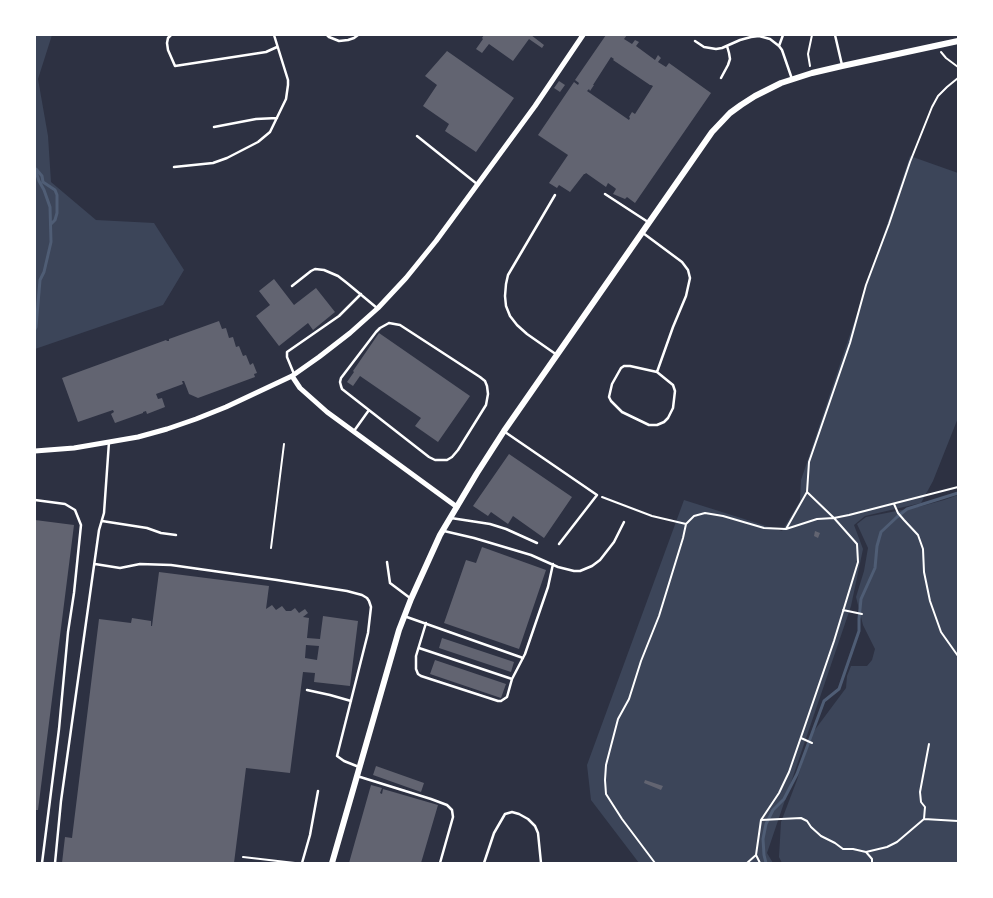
<!DOCTYPE html>
<style>
body{margin:0}
#map{position:relative;width:993px;height:898px;overflow:hidden;background:#2d3142;font-family:Barlow,sans-serif}
canvas{display:block}
.frame{position:absolute;inset:0;border:36px solid #fff;pointer-events:none}
</style>
<div id="map">
<canvas width="993" height="898"></canvas>
<div class="frame"></div>
</div>
<script>
const ctx = document.querySelector('canvas').getContext('2d');
ctx.lineJoin = 'round';
function paint(path, color) { ctx.fillStyle = color; ctx.fill(path, 'evenodd'); }
const toPath = rows => new Path2D(rows.map(r => 'M' + r).join(''));
function strokePath(path, color, width, dash) { ctx.strokeStyle = color; ctx.lineWidth = width; ctx.lineCap = dash ? 'butt' : 'round'; ctx.setLineDash(dash || []); ctx.stroke(path); }
paint(toPath([
 [35,35,52,35,38,79,48,136,51,182,96,220,154,223,184,270,163,305,35,349],
 [910,156,958,173,958,418,933,481,921,503,865,516,854,525,863,549,851,606,767,853,773,863,639,863,591,800,587,765,684,500,782,531,800,501,801,480],
 [958,495,958,863,782,863,779,857,781,822,797,780,811,735,846,688,847,676,851,666,867,666,872,660,875,649,863,625,856,597,864,571,868,548,857,524,866,517,922,506,944,500]
]), '#3c4559');
strokePath(toPath([
 [35,169,39,181,44,190,50,207,51,242,44,272,40,280,36,327,35,329],
 [36,169,42,176,43,182,55,190,57,195,57,213,55,220,51,224],
 [766,863,764,855,763,839,766,824,773,810,784,799,797,774,824,701,839,689,859,631,859,619,861,599,875,568,877,546,881,532,897,517,907,509,958,493]
]), '#4f5d75', 3);
paint(toPath([
 [484,35,531,35,544,45,542,48,529,39,513,61,489,44,482,53,476,49,483,39,482,38],
 [606,35,627,35,624,39,632,44,635,40,639,42,636,46,655,60,658,55,661,58,658,62,666,67,669,63,711,93,635,203,627,197,625,199,613,194,616,189,615,188,608,183,606,187,586,173,585,174,584,174,570,192,559,185,557,188,549,183,568,155,538,135,574,82,578,85,579,83,575,80],
 [611,57,614,59,613,60,650,85,651,85,653,86,635,114,632,112,629,117,630,118,629,120,587,91,589,89,590,91,594,85,593,85],
 [447,51,514,98,476,152,445,131,449,124,423,106,437,85,425,76],
 [559,81,565,85,560,92,554,88],
 [274,279,294,305,316,288,335,312,313,330,308,323,279,346,256,316,270,305,259,291],
 [219,321,222,329,226,328,229,338,233,337,236,347,239,346,243,356,246,355,250,365,253,363,257,373,254,374,255,377,198,398,189,394,184,381,182,381,183,384,156,394,158,399,162,398,165,407,147,414,146,411,143,412,143,413,115,423,111,414,114,412,113,410,78,422,62,378,166,340,167,341,169,341,169,339],
 [379,333,470,396,438,442,415,426,421,418,360,376,353,386,347,382,354,372,353,371],
 [509,454,572,497,544,538,513,516,508,524,491,512,488,516,473,506],
 [35,520,74,525,38,810,35,810],
 [815,531,820,533,818,538,814,536],
 [482,547,546,570,519,649,444,623,466,560,476,563],
 [159,572,269,586,266,609,272,605,276,610,282,606,286,611,291,611,295,608,299,613,305,609,308,613,303,617,309,618,307,638,320,639,323,616,358,621,350,686,314,682,315,673,303,672,290,773,246,768,234,863,62,863,65,837,72,838,99,619,131,623,132,618,151,621,151,626,152,626],
 [306,645,319,646,317,660,305,658],
 [442,638,514,662,511,672,439,648],
 [435,660,506,684,501,698,430,674],
 [376,766,424,783,421,792,373,775],
 [645,780,663,786,661,790,644,783],
 [371,785,382,788,380,793,382,794,383,789,438,805,421,863,349,863]
]), '#626471');
strokePath(toPath([
 [941,52,946,58,958,67],
 [810,66,808,54,812,35],
 [602,497,652,516,686,524],
 [894,504,898,513,904,520,918,535,923,549,924,572,930,601,941,632,958,656],
 [786,529,807,492],
 [271,548,284,444],
 [843,610,862,614],
 [801,738,812,743],
 [924,819,925,807,921,802,920,792,929,744],
 [761,820,801,818,807,821,811,827,821,836,835,843,843,849,853,849,866,852,887,847,897,842,924,819,958,821],
 [866,852,872,859,872,863],
 [243,857,295,863],
 [655,863,622,819,606,794,605,780,606,765,618,719,629,699,641,661,659,616,683,538,686,524,694,516,705,513,723,516,764,528,786,529,817,519,834,518,849,515,958,487],
 [747,863,756,855],
 [760,863,756,855,761,820,779,793,789,772,834,641,858,562,857,544,834,518,807,492,809,462,850,343,866,285,889,224,910,162,932,107,938,96,947,87,958,78]
]), '#fff', 2);
strokePath(toPath([
 [171,35,168,38,167,43,168,50,175,66,266,52,277,47],
 [327,35,329,37,339,41,348,40,354,38,358,35],
 [835,35,842,65],
 [695,41,704,47,716,49,722,48,740,40,751,37,759,36,770,39,779,46,782,50,792,79],
 [779,46,783,35],
 [721,78,728,65,730,59,729,53,727,46],
 [214,127,256,119,277,118],
 [417,136,477,184],
 [174,167,213,163,227,158,258,142,270,132,286,99,288,85,288,80,274,35],
 [605,194,648,222],
 [555,195,508,275,506,284,505,296,506,306,510,316,517,325,527,334,557,355],
 [643,233,682,262,688,270,690,278,686,296,673,327,657,372],
 [292,286,311,271,315,269,324,270,338,276,347,283,377,308],
 [389,323,400,325,480,377,485,381,487,386,488,394,486,405,458,450,452,457,447,460,435,460,429,457,342,389,341,386,340,382,341,378,376,332,380,328,389,323],
 [624,366,630,366,657,372,673,385,675,391,673,408,668,418,664,422,657,425,649,425,622,412,611,401,609,397,612,384,621,368,624,366],
 [294,374,287,357,287,352,339,316,361,294],
 [354,431,369,410],
 [505,432,597,495,559,544],
 [35,500,65,504,75,510,81,525,74,593,68,632,59,729,42,863],
 [451,518,490,524,506,529,537,543],
 [102,521,147,528,161,533,176,535],
 [444,531,474,538,531,555,558,567,574,571,580,571,592,566,600,560,614,542,624,522],
 [387,562,390,583,410,598],
 [95,564,120,568,140,564,171,565,277,580,347,591,362,595,367,598,369,601,371,607,368,633,337,756,344,761,359,767],
 [404,616,523,658],
 [426,623,416,656,416,669,418,674,421,676,498,701,501,701,507,697,512,679,525,654,548,587,553,564],
 [419,648,512,679],
 [307,690,330,695,351,701],
 [357,776,431,799,447,805,452,810,453,817,440,863],
 [55,863,61,801,99,530,104,513,109,442],
 [302,863,310,835,318,791],
 [484,863,494,833,505,814,512,812,519,814,528,819,535,826,538,833,541,863]
]), '#fff', 2.5);
strokePath(toPath([
 [292,376,300,388,327,412,457,507],
 [35,451,74,448,109,442,138,437,167,429,196,419,226,407,292,376,319,357,350,333,378,308,406,278,436,241,535,106,583,35]
]), '#fff', 5);
strokePath(toPath([
 [332,863,399,630,411,599,440,535,477,473,504,431,712,132,730,113,741,105,755,96,781,83,812,73,842,66,958,41]
]), '#fff', 6);
</script>
